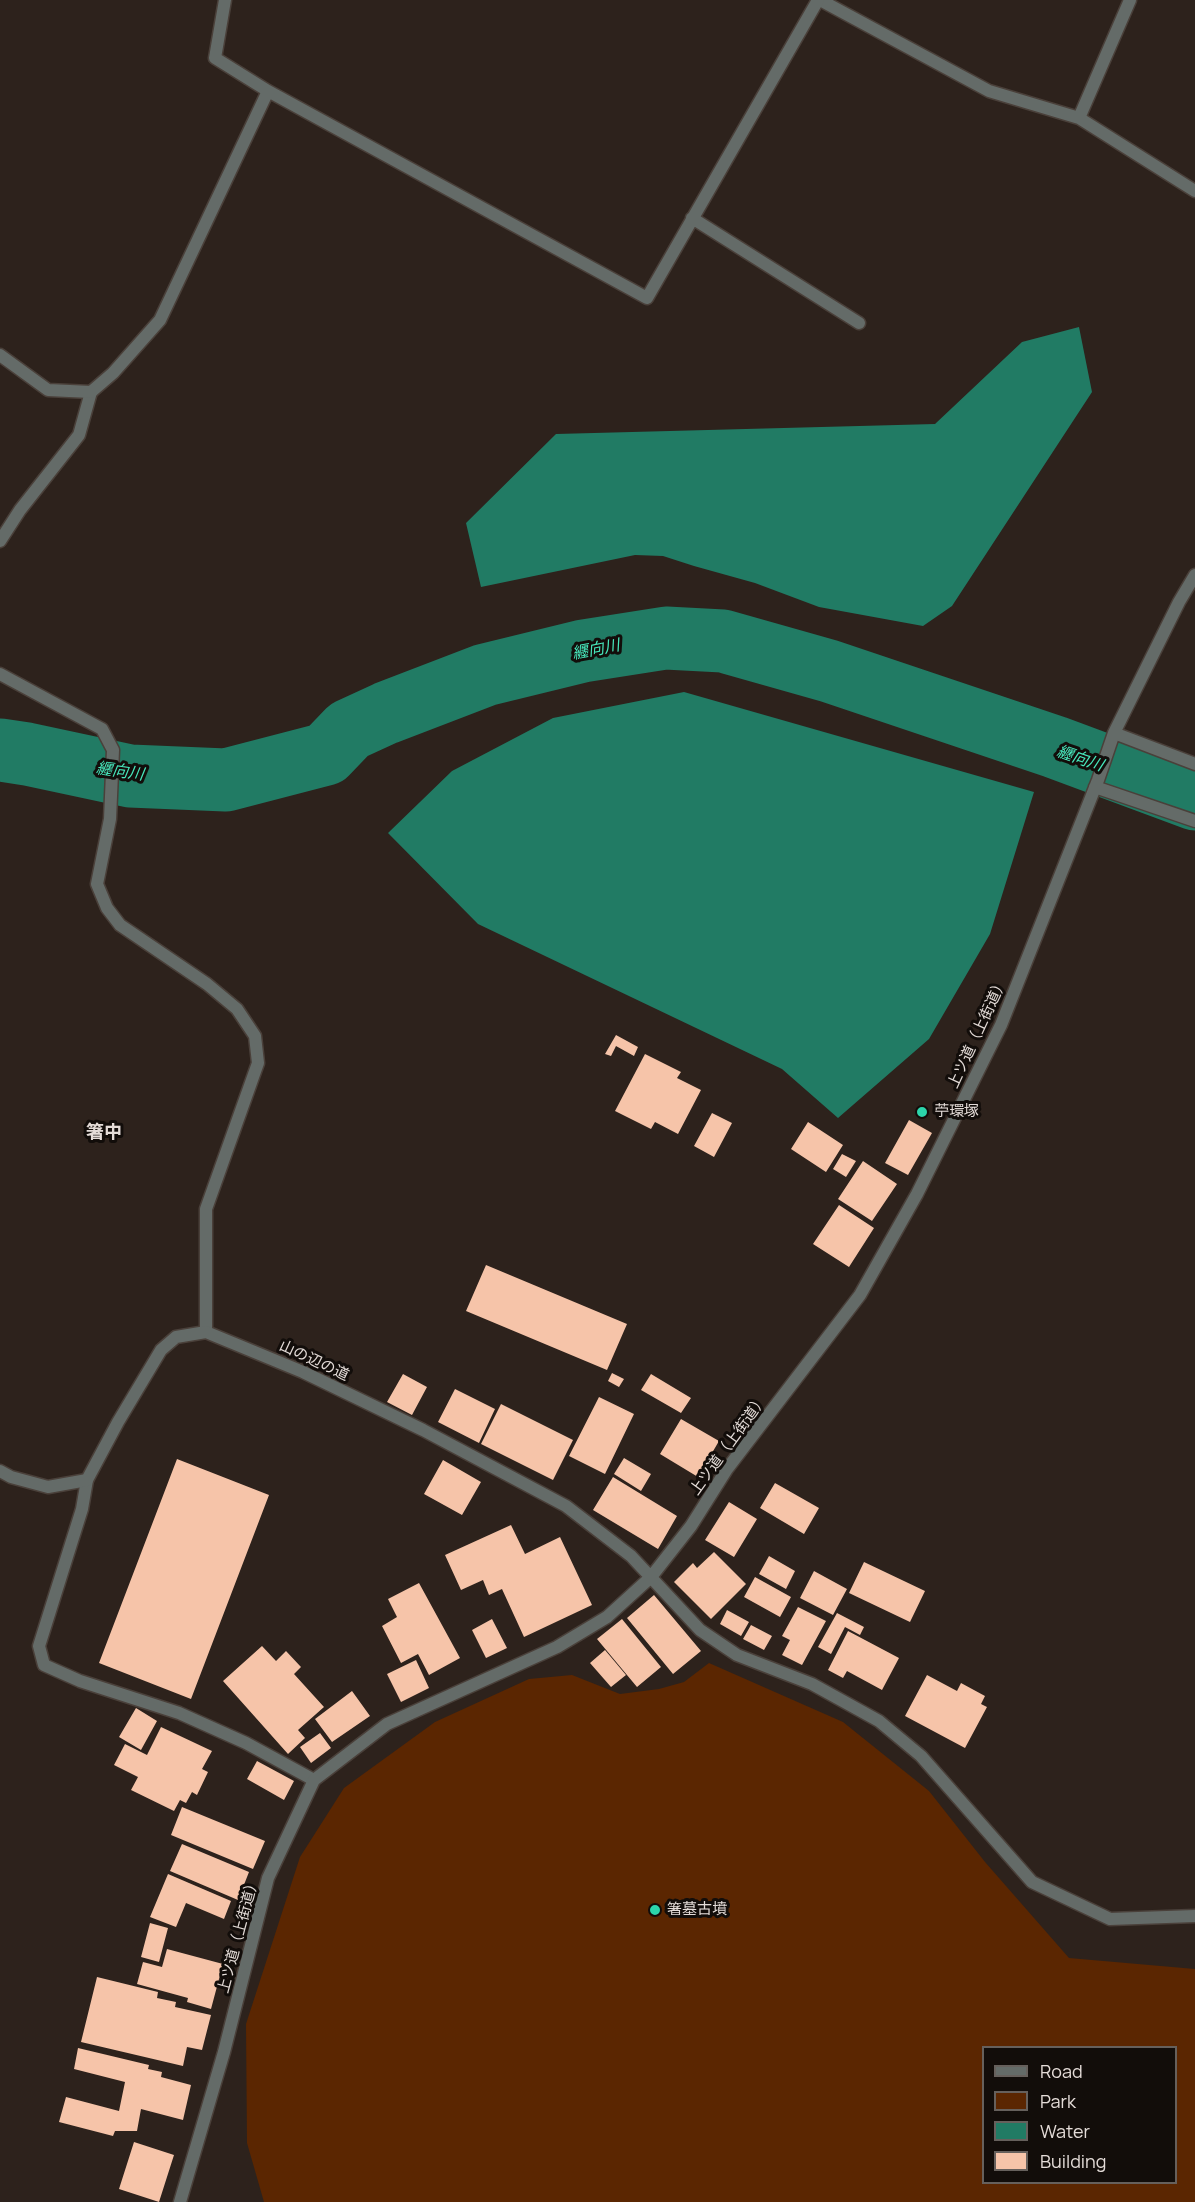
<!DOCTYPE html>
<meta charset="utf-8">
<style>
body{margin:0}
#map{position:relative;width:1195px;height:2202px;overflow:hidden;background:#2d221c;font-family:Manrope,sans-serif}
canvas{display:block}
.legend{position:absolute;left:982px;top:2046px;width:195px;height:138px;box-sizing:border-box;background:#120d0a;border:2px solid #66605c;margin:0;padding:8px 10px;list-style:none;font-size:18px;color:#e4dcd8}
.legend li{display:flex;align-items:center;gap:12px;height:30px}
.legend b{width:30px;border:2px solid #66605c}
</style>
<div id="map">
<canvas width="1195" height="2202"></canvas>
<ul class="legend">
<li><b style="height:8px;background:#646b68"></b>Road</li>
<li><b style="height:16px;background:#5b2601"></b>Park</li>
<li><b style="height:16px;background:#217b64"></b>Water</li>
<li><b style="height:16px;background:#f6c4a9"></b>Building</li>
</ul>
</div>
<script>
const ctx = document.querySelector('canvas').getContext('2d');
ctx.lineJoin = 'round';
function paint(path, color) { ctx.fillStyle = color; ctx.fill(path, 'evenodd'); }
const toPath = rows => new Path2D(rows.map(r => 'M' + r).join(''));
function strokePath(path, color, width, dash) { ctx.strokeStyle = color; ctx.lineWidth = width; ctx.lineCap = dash ? 'butt' : 'round'; ctx.setLineDash(dash || []); ctx.stroke(path); }
function write(font, color, halo, rows, align = 'center') {
  ctx.font = font + ' Manrope,"Noto Sans JP",sans-serif'; ctx.lineWidth = 6; ctx.setLineDash([]); ctx.textBaseline = 'middle'; ctx.strokeStyle = halo; ctx.fillStyle = color; for (const [text, x, y, turn = 0] of rows) {
    ctx.save(); ctx.translate(x, y); ctx.rotate((+turn || 0) * Math.PI / 180); ctx.textAlign = isNaN(turn) ? turn : align; if (halo) ctx.strokeText(text, 0, 0); ctx.fillText(text, 0, 0); ctx.restore();
  }
}
paint(toPath([
 [709,1663,843,1722,929,1791,985,1862,1069,1958,1195,1969,1195,2202,264,2202,247,2143,246,2024,300,1857,344,1788,435,1722,529,1679,572,1675,620,1694,659,1689,684,1682],
 [984,2048,1176,2048,1176,2182,984,2182]
]), '#5b2601');
paint(toPath([
 [1079,327,1092,392,952,606,923,626,819,607,755,583,694,566,663,556,635,555,481,587,466,523,556,434,935,424,1022,342],
 [684,692,1034,792,990,934,929,1039,838,1118,782,1069,478,924,388,833,452,771,553,718]
]), '#217b64');
strokePath(toPath([
 [0,750,27,754,130,776,226,780,326,754,349,730,386,713,485,675,583,651,666,638,723,641,829,671,1055,747,1195,799]
]), '#217b64', 63);
paint(toPath([
 [616,1035,638,1047,634,1056,616,1046,611,1056,605,1054],
 [645,1054,681,1072,677,1078,701,1090,678,1134,655,1122,651,1129,615,1111],
 [712,1113,732,1123,714,1157,694,1146],
 [909,1120,932,1133,908,1175,885,1163],
 [808,1122,843,1145,826,1172,791,1149],
 [842,1154,856,1161,846,1177,833,1169],
 [863,1161,897,1184,872,1221,838,1199],
 [839,1205,874,1228,849,1267,813,1244],
 [486,1265,627,1324,607,1370,466,1311],
 [612,1373,624,1379,619,1387,608,1381],
 [403,1374,427,1387,412,1415,387,1402],
 [651,1374,691,1398,681,1413,641,1390],
 [455,1389,495,1409,479,1443,438,1422],
 [599,1397,634,1414,605,1474,569,1456],
 [501,1404,573,1440,553,1480,481,1444],
 [681,1419,719,1441,698,1477,660,1454],
 [624,1458,651,1474,641,1491,614,1474],
 [177,1459,269,1495,191,1699,99,1663],
 [443,1460,481,1482,462,1515,424,1494],
 [613,1477,677,1516,658,1549,593,1510],
 [775,1483,819,1508,804,1534,760,1508],
 [729,1502,757,1519,734,1557,705,1540],
 [511,1525,525,1554,560,1537,592,1605,524,1637,502,1589,489,1595,483,1580,461,1590,445,1555],
 [714,1552,746,1584,711,1619,674,1582,693,1563,697,1568],
 [769,1556,795,1571,786,1589,759,1574],
 [864,1562,925,1591,910,1622,849,1593],
 [814,1571,847,1589,833,1615,800,1598],
 [755,1577,791,1597,780,1617,744,1597],
 [419,1583,460,1658,429,1675,418,1654,401,1663,382,1626,397,1617,388,1599],
 [654,1595,701,1651,673,1674,627,1618],
 [798,1607,826,1621,802,1665,782,1655,790,1640,782,1636],
 [727,1610,749,1622,741,1636,720,1624],
 [837,1613,864,1627,860,1635,845,1627,831,1654,818,1647],
 [492,1619,507,1648,486,1658,472,1630],
 [622,1619,661,1667,637,1687,597,1639],
 [751,1625,772,1636,764,1650,743,1639],
 [848,1631,899,1658,882,1690,847,1671,843,1678,828,1670],
 [262,1646,276,1661,286,1651,301,1667,294,1674,324,1707,298,1730,305,1738,288,1754,223,1681],
 [605,1650,626,1675,611,1687,590,1663],
 [416,1660,429,1688,401,1702,387,1674],
 [927,1675,957,1691,961,1683,985,1696,981,1704,987,1707,965,1748,905,1716],
 [352,1691,370,1716,332,1742,315,1719],
 [136,1708,157,1721,141,1750,119,1737],
 [161,1727,212,1751,202,1769,208,1772,197,1795,192,1792,186,1803,180,1800,174,1811,131,1790,138,1777,114,1765,125,1744,147,1755],
 [320,1733,331,1748,311,1763,300,1747],
 [257,1761,294,1781,284,1800,247,1779],
 [182,1807,265,1841,253,1869,171,1835],
 [182,1844,249,1872,238,1900,170,1871],
 [168,1874,231,1901,224,1919,186,1903,176,1927,150,1917],
 [150,1923,168,1928,159,1962,141,1957],
 [167,1949,223,1964,211,2009,187,2002,188,1998,137,1984,143,1962,162,1967],
 [97,1977,158,1992,157,1998,176,2002,175,2007,211,2015,202,2050,187,2047,183,2066,81,2042],
 [78,2048,149,2065,148,2069,162,2072,161,2077,191,2085,183,2120,141,2109,137,2131,115,2131,113,2136,59,2122,66,2097,119,2111,125,2082,74,2069],
 [134,2142,174,2155,159,2202,119,2189]
]), '#f6c4a9');
const service = toPath([
 [820,0,989,91,1079,118,1195,191],
 [1079,118,1130,0],
 [0,541,20,510,79,435,91,392],
 [0,674,102,729,113,750,110,819,97,884,107,908,120,925,207,984,237,1009,255,1036,258,1063,206,1209,206,1332],
 [87,1480,82,1509,39,1646,44,1665,80,1681,179,1713,246,1743,314,1780]
]);
const minor = toPath([
 [225,0,215,58,268,91,647,298,818,0],
 [692,218,859,323],
 [0,355,48,390,91,392,113,373,160,320,268,91],
 [1114,733,1195,764],
 [1095,787,1195,821],
 [0,1471,11,1477,48,1487,87,1480,118,1422,161,1350,176,1337,206,1332,303,1372,423,1430,566,1506,631,1556,700,1630,737,1655,812,1684,879,1721,921,1756,1032,1882,1110,1919,1195,1916],
 [180,2202,224,2052,268,1878,314,1780,387,1724,557,1647,607,1617,651,1577,691,1526,727,1469,860,1295,917,1194,1001,1025,1098,780,1114,733,1179,602,1195,575]
]);
strokePath(service, '#4a403a', 15);
strokePath(minor, '#4a403a', 15);
strokePath(service, '#646b68', 12);
strokePath(minor, '#646b68', 12);
for (const [x, y, r, color] of [
 [922,1112,6,"#2cd5ab"],
 [655,1910,6,"#2cd5ab"]
]) { const dot = new Path2D(); dot.arc(x, y, r, 0, 2 * Math.PI); ctx.fillStyle = color; ctx.fill(dot); strokePath(dot, '#120d0a', 2); }
write('15px', '#e4dcd8', '#120d0a', [
 ["上ツ道（上街道）",978,1033,-65],
 ["山の辺の道",314,1361,25],
 ["上ツ道（上街道）",729,1445,-54],
 ["上ツ道（上街道）",239,1935,-75]
]);
write('15px', '#e4dcd8', '#120d0a', [
 ["苧環塚",934,1112],
 ["箸墓古墳",667,1910]
], 'left');
write('italic 16px', '#47e7bc', '#120d0a', [
 ["纒向川",596,650,-11],
 ["纒向川",1080,759,19],
 ["纒向川",120,772,8]
]);
write('bold 18px', '#e4dcd8', '#120d0a', [
 ["箸中",104,1133]
]);
</script>
